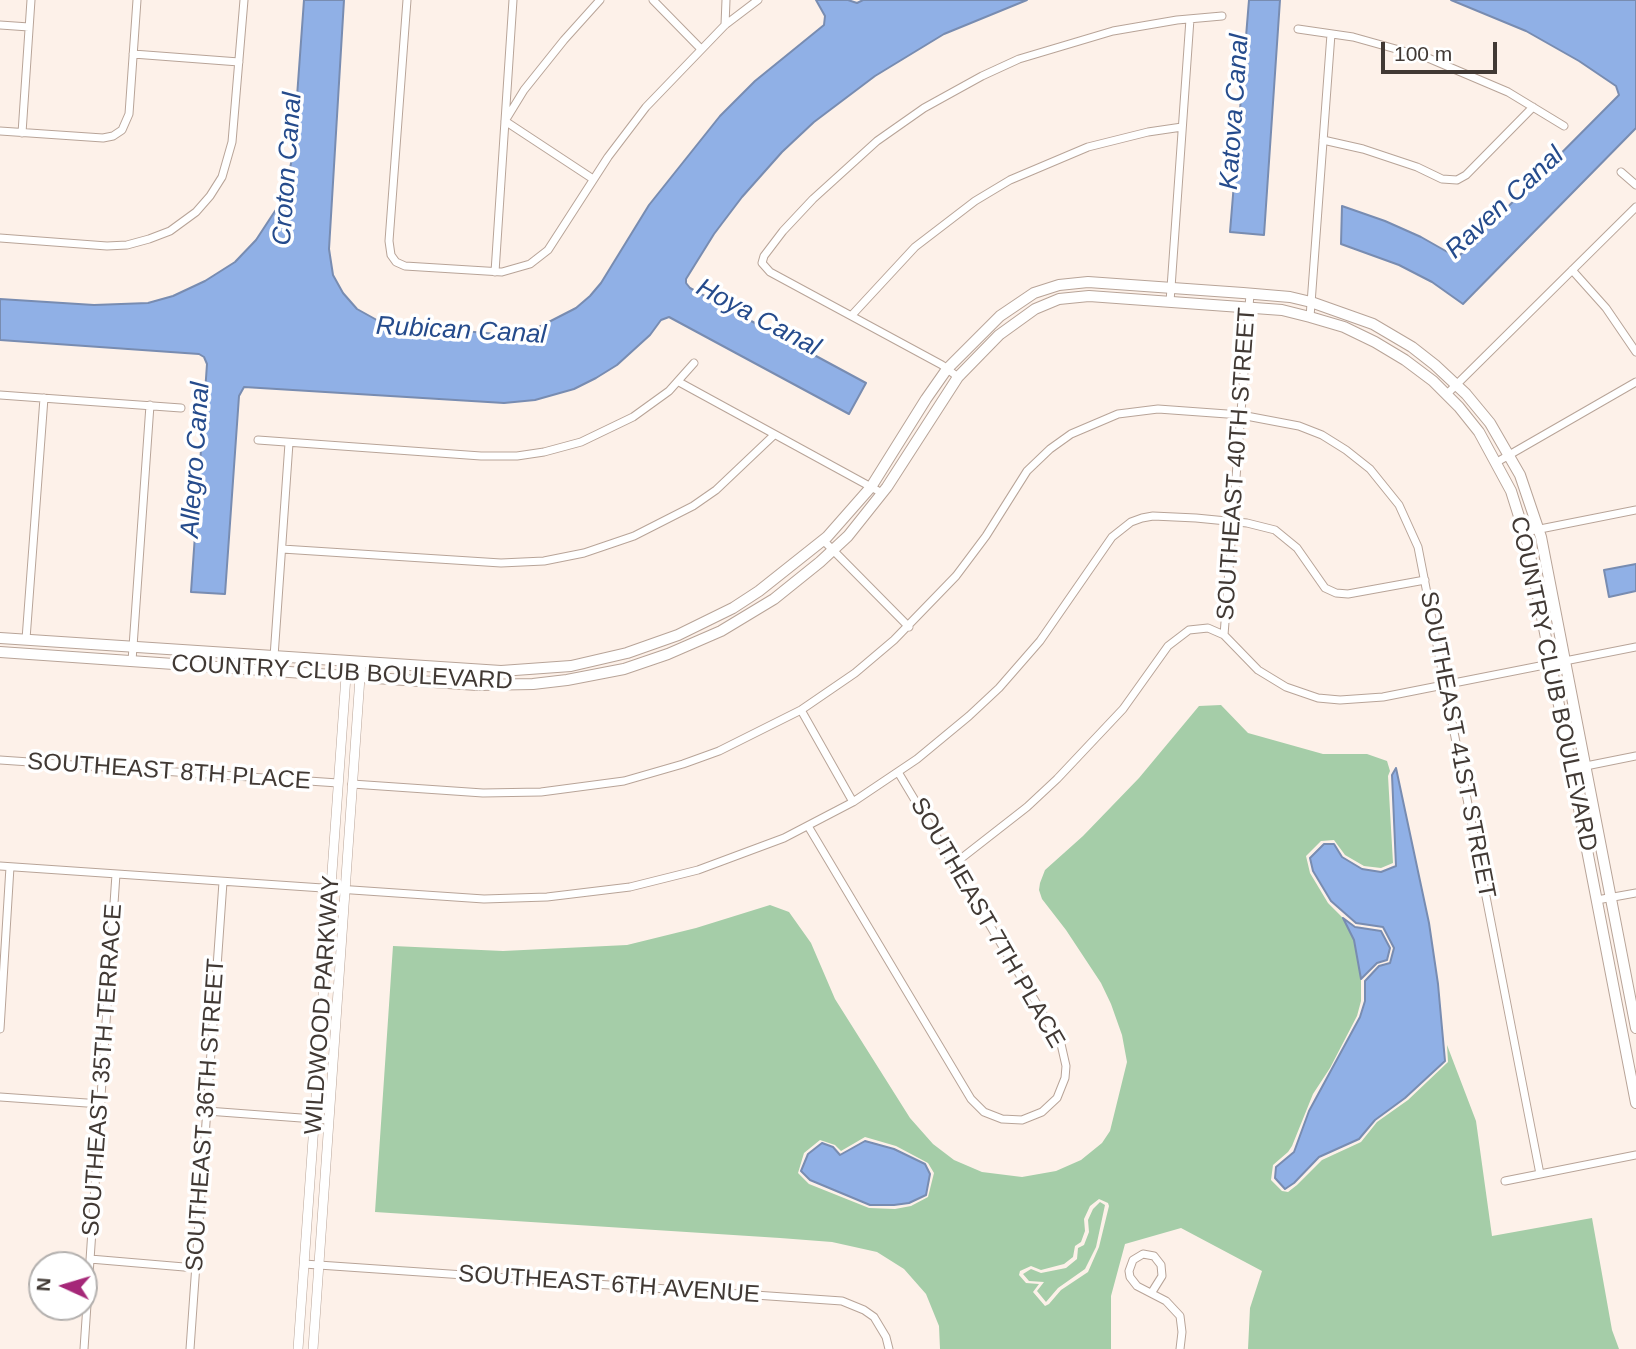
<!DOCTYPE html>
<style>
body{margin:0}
#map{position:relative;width:1636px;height:1349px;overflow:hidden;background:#fdf1e9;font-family:Arial,sans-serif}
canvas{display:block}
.north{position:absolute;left:28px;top:1251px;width:70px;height:70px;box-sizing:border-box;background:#fff;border:2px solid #b3b0ae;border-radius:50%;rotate:274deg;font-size:19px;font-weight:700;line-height:28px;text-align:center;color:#413934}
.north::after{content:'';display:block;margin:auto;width:24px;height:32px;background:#a52778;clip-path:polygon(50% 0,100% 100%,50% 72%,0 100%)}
.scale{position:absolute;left:1381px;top:42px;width:116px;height:32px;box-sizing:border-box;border:4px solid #413934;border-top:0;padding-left:9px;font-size:21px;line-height:24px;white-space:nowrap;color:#413934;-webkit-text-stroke:5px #fff;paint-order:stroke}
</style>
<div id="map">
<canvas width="1636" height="1349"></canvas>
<div class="north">N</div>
<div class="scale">100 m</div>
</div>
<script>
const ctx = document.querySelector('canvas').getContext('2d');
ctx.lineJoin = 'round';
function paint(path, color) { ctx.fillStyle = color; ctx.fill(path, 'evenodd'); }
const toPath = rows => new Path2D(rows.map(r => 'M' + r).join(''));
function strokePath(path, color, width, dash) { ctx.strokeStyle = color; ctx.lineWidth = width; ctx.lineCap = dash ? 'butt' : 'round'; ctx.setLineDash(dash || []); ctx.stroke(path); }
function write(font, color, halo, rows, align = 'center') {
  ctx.font = font + ' Arial,sans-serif'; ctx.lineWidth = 7; ctx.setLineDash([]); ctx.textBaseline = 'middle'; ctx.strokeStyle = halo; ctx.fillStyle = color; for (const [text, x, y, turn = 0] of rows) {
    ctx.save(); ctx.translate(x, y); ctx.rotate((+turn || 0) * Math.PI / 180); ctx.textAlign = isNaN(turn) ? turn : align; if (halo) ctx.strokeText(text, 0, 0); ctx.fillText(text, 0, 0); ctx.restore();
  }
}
paint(toPath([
 [1221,705,1248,733,1323,754,1367,754,1387,761,1390,771,1388,776,1393,863,1381,868,1364,866,1345,855,1334,840,1321,841,1306,856,1310,873,1328,903,1343,918,1354,940,1361,979,1361,1001,1357,1016,1330,1068,1313,1094,1292,1146,1288,1152,1273,1165,1271,1180,1282,1191,1288,1192,1297,1185,1322,1160,1361,1142,1377,1122,1408,1100,1448,1062,1447,1045,1476,1121,1492,1236,1592,1218,1612,1330,1619,1349,1248,1349,1250,1308,1262,1271,1181,1228,1125,1244,1111,1296,1111,1349,940,1349,939,1326,926,1294,904,1269,877,1252,832,1242,780,1238,375,1212,393,946,503,951,627,945,696,928,770,905,789,912,811,943,835,999,910,1118,933,1144,954,1160,982,1172,1022,1177,1056,1171,1081,1160,1102,1143,1110,1131,1127,1062,1122,1035,1111,1004,1101,983,1066,930,1042,899,1039,890,1040,883,1045,870,1083,836,1139,778,1199,706],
 [865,1137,896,1146,928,1163,934,1173,928,1197,911,1206,895,1209,869,1208,809,1184,798,1173,804,1153,820,1140,835,1145,841,1151],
 [1099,1199,1108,1203,1109,1206,1099,1247,1088,1272,1061,1290,1049,1304,1045,1306,1033,1292,1039,1284,1026,1283,1019,1275,1020,1271,1031,1266,1041,1270,1064,1264,1073,1257,1075,1246,1081,1242,1085,1231,1084,1219,1090,1206],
 [1100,1202,1105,1205,1096,1247,1085,1269,1058,1288,1046,1302,1037,1291,1044,1282,1029,1281,1023,1274,1031,1269,1041,1273,1066,1268,1077,1259,1078,1248,1084,1245,1089,1232,1088,1220,1093,1209]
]), '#a5cda8');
const water = toPath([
 [304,0,344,0,329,249,333,275,343,293,357,309,384,324,497,334,520,332,539,327,576,308,590,296,601,283,649,205,720,116,755,81,824,25,825,16,816,0,848,0,857,3,863,0,1027,0,944,34,875,76,814,122,782,152,742,197,714,234,686,279,686,283,690,288,866,383,849,414,669,317,661,320,650,335,617,365,596,378,574,389,535,400,504,403,244,387,239,396,225,594,191,592,207,364,204,357,199,354,0,340,0,299,94,305,148,303,173,296,205,281,235,262,256,240,277,208,288,180,293,152,304,0],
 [1249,0,1280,0,1264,235,1230,232,1249,0],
 [1451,0,1636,0,1636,128,1463,304,1432,282,1399,265,1341,244,1342,206,1385,221,1421,237,1451,254,1460,255,1619,95,1616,86,1579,61,1526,31,1451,0],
 [1636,564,1636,591,1609,597,1604,570,1636,564],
 [1396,768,1429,923,1438,984,1445,1061,1405,1098,1375,1120,1359,1139,1319,1157,1294,1183,1285,1189,1275,1178,1276,1167,1294,1152,1309,1111,1360,1017,1365,1001,1365,981,1379,966,1390,963,1394,948,1383,927,1356,923,1331,901,1313,871,1310,858,1324,844,1334,844,1342,857,1362,869,1381,872,1396,866,1392,775,1396,768],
 [1343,918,1355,927,1381,931,1390,948,1387,960,1377,963,1361,979,1354,940,1343,918],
 [865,1141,894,1149,925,1164,930,1174,926,1195,909,1203,894,1205,870,1205,810,1180,801,1171,808,1154,822,1143,833,1147,840,1155,865,1141]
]);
paint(water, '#90b0e6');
strokePath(water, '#788cb1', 2);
const minor = toPath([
 [407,0,389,241,391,255,396,262,405,266,502,272,530,264,548,250,608,157,646,107,725,25,758,0],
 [653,0,701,49],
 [0,25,29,27],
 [725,25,726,0],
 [1298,29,1353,37,1428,58,1508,92,1564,126],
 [133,54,239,62],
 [0,131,103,138,113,136,122,130,129,114,137,0],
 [22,133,31,0],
 [1323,140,1363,149,1417,167,1442,179,1457,180,1466,175,1533,107],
 [1621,172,1636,185],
 [593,179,505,121,524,90,564,40,600,0],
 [0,238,107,246,127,245,149,239,170,231,196,212,210,196,222,177,232,142,244,0],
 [1572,270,1606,308,1636,352],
 [495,272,513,0],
 [1170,302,1190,19],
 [852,315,915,247,975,201,1010,180,1088,147,1148,132,1182,127],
 [1310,317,1331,34],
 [958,377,942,365,770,272,762,263,764,256,783,231,813,199,877,141,924,108,982,76,1019,59,1113,31,1177,20,1222,16],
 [679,382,882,493],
 [1447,394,1636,207],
 [0,395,181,408],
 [258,440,481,456,517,456,544,452,581,442,633,417,669,391,694,363],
 [1497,462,1636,382],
 [1525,532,1636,510],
 [823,540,909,627],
 [282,549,501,563,544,561,584,553,634,536,693,506,716,490,774,435],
 [1224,635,1250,294],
 [26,639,44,398],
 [132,661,150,405],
 [273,671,289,443],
 [801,710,853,802],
 [0,760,338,783],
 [1571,769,1636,756],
 [352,784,483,793,541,792,624,781,683,764,719,751,801,710,855,673,894,640,956,576,986,536,1027,471,1050,449,1071,434,1118,414,1158,409,1241,415,1299,426,1322,435,1346,450,1370,469,1399,505,1418,547,1540,1174],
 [808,826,971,1099,984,1112,1002,1119,1022,1120,1042,1112,1057,1098,1065,1078,1066,1066,1061,1044,898,772],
 [954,864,1027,807,1057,779,1123,709,1168,646,1189,630,1208,628,1224,635,1258,670,1286,687,1318,698,1340,700,1383,697,1636,647],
 [0,866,484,899,547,897,630,887,698,870,784,838,853,802,917,759,969,716,999,688,1040,641,1112,537,1131,522,1142,518,1153,516,1196,518,1247,523,1275,530,1297,548,1325,588,1336,593,1348,594,1425,580],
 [1597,900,1636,893],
 [0,1029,10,867],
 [0,1097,101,1104],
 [207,1111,328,1120],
 [1505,1181,1636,1155],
 [90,1259,196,1268],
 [304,1264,842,1301,864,1310,874,1317,886,1337,889,1349],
 [1152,1292,1162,1276,1161,1265,1154,1256,1143,1254,1133,1260,1129,1271,1130,1277,1137,1286,1166,1301,1180,1316,1182,1332,1180,1349],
 [84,1349,116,874],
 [190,1349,223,882]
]);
const tertiary = toPath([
 [298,1349,347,662],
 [313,1349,361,663]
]);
const secondary = toPath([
 [0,638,501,671,571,666,627,653,678,635,733,608,759,591,827,537,871,487,926,399,947,369,1000,316,1034,293,1059,285,1088,282,1243,293,1290,297,1311,302,1373,324,1412,347,1435,365,1466,394,1490,423,1520,475,1541,537,1636,1028],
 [0,652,477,685,533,684,567,680,624,669,668,654,721,631,774,599,820,562,848,536,887,487,958,377,999,335,1035,309,1059,299,1089,296,1282,310,1310,317,1344,327,1375,342,1405,360,1433,381,1459,407,1479,432,1511,491,1528,545,1636,1103]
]);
strokePath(minor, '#b8a498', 9);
strokePath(tertiary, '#b8a498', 10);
strokePath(secondary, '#b8a498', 12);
strokePath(minor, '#fff', 7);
strokePath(tertiary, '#fff', 9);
strokePath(secondary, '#fff', 10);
write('24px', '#413934', '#fff', [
 ["SOUTHEAST 40TH STREET",1237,464,-86],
 ["COUNTRY CLUB BOULEVARD",342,673,3],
 ["COUNTRY CLUB BOULEVARD",1553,684,78],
 ["SOUTHEAST 41ST STREET",1457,745,79],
 ["SOUTHEAST 8TH PLACE",169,772,4],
 ["SOUTHEAST 7TH PLACE",987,923,60],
 ["WILDWOOD PARKWAY",323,1005,-86],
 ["SOUTHEAST 35TH TERRACE",103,1070,-86],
 ["SOUTHEAST 36TH STREET",206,1115,-86],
 ["SOUTHEAST 6TH AVENUE",609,1285,4]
]);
write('italic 26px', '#254b8c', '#fff', [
 ["Katova Canal",1235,112,-86],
 ["Croton Canal",288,169,-86],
 ["Raven Canal",1505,203,-43],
 ["Hoya Canal",758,318,28],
 ["Rubican Canal",461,331,3],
 ["Allegro Canal",196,460,-86]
]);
</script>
